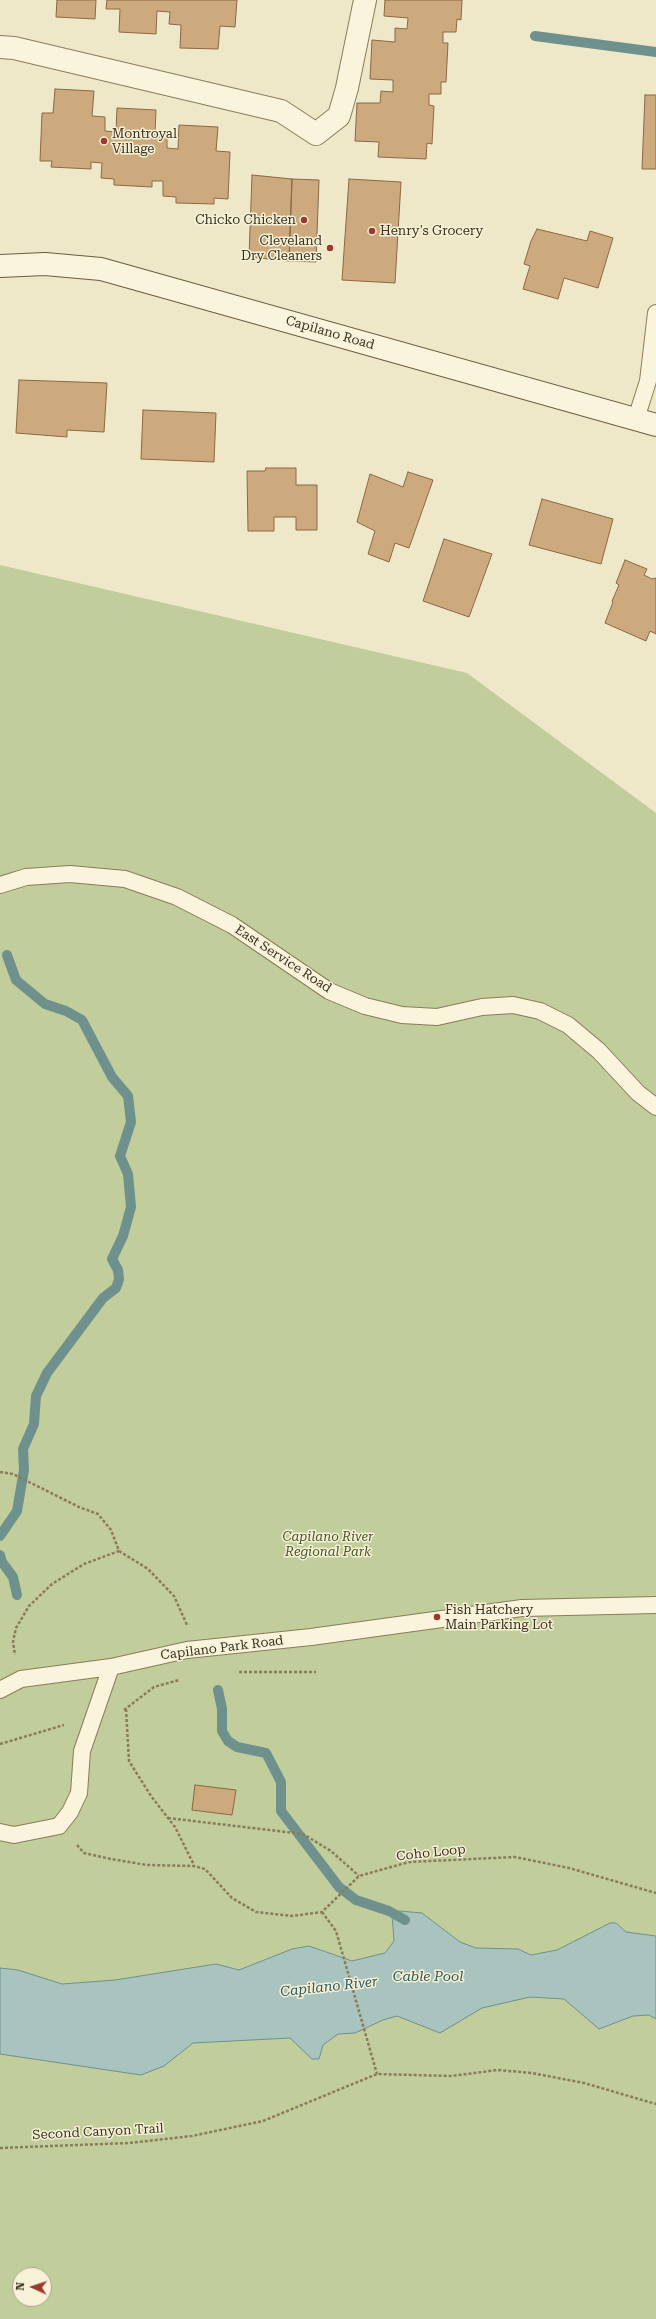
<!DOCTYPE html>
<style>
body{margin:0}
#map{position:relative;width:656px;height:2319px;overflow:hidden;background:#efe8c8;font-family:"Roboto Serif",serif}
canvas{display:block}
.north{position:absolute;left:12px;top:2267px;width:40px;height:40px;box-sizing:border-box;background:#f6f1d7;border:1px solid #aba48e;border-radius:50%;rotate:273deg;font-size:11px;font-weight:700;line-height:16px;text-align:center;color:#3b3120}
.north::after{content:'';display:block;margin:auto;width:14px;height:18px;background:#9a3a2c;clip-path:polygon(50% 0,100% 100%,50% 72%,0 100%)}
</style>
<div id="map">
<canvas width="656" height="2319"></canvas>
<div class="north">N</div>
</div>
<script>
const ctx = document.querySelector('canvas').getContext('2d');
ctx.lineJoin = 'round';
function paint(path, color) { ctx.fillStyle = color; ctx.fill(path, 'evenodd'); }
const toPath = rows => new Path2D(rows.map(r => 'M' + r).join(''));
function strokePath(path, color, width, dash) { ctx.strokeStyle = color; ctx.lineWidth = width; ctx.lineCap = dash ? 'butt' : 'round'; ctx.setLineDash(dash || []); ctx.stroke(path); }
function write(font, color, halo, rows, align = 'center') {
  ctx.font = font + ' "Roboto Serif",serif'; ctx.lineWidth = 3; ctx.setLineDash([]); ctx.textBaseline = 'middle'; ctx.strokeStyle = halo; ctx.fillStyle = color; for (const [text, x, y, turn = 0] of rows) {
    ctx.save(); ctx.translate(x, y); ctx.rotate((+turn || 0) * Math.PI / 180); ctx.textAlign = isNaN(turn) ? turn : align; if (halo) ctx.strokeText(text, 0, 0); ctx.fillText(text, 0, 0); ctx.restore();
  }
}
paint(toPath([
 [0,565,467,673,656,813,656,2319,0,2319],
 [20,2275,44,2275,44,2299,20,2299]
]), '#c1cd9b');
const water = toPath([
 [400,1911,422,1913,460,1942,476,1948,518,1949,531,1955,557,1950,610,1923,616,1923,626,1932,656,1936,656,2019,649,2015,633,2016,599,2029,564,1999,530,1997,482,2008,440,2033,397,2016,383,2020,355,2033,338,2034,323,2045,319,2059,312,2059,290,2038,193,2043,164,2066,141,2075,0,2054,0,1968,18,1970,62,1984,115,1980,216,1964,239,1970,292,1949,309,1946,352,1961,385,1953,394,1941,392,1915,400,1911]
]);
paint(water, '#a9c3be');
strokePath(water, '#6f918d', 1);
strokePath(toPath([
 [535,36,656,52],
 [0,1536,17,1511,24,1470,23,1449,34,1424,36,1396,47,1373,103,1298,116,1288,119,1279,118,1270,112,1259,123,1236,131,1207,128,1174,120,1156,131,1122,128,1096,112,1077,82,1020,66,1011,45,1004,16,980,7,955],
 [0,1555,2,1562,13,1577,17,1595],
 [218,1690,222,1709,222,1731,228,1741,237,1747,266,1753,281,1782,281,1811,339,1887,356,1900,389,1911,405,1920]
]), '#6f918d', 10);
const building = toPath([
 [57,0,96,0,95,19,56,17,57,0],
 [107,0,237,0,235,27,220,26,218,49,180,48,181,25,169,24,170,12,157,11,156,34,119,32,120,9,106,9,107,0],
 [385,0,462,0,461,20,457,19,456,32,443,32,443,43,448,43,446,82,441,82,441,94,429,94,429,105,434,106,432,144,427,143,426,159,378,157,379,142,355,141,357,103,380,103,381,91,393,92,393,80,370,79,372,40,395,42,395,28,407,29,408,18,384,16,385,0],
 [55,89,94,91,92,116,105,117,105,131,116,132,117,108,156,110,155,133,167,134,167,148,178,149,179,125,218,127,216,151,230,152,228,199,214,198,214,204,176,203,176,197,163,196,163,181,152,181,152,187,114,185,114,179,101,178,102,163,91,162,91,169,51,167,52,161,40,161,42,113,53,113,55,89],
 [645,95,656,95,656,169,642,169,645,95],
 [252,175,292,179,289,261,249,257,252,175],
 [292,179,319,180,316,262,289,261,292,179],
 [349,179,401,182,395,283,342,280,349,179],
 [537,229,587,241,590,231,613,238,598,288,564,278,558,299,523,289,530,266,524,264,531,241,537,229],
 [19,380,107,383,104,432,67,430,67,437,16,433,19,380],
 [143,410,216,413,214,462,141,459,143,410],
 [266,468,296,468,296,485,317,485,317,530,296,530,296,517,274,517,274,531,248,531,247,471,265,471,266,468],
 [408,472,433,480,409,548,395,543,389,562,368,554,375,531,357,522,370,474,403,487,408,472],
 [542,499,613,519,601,564,529,545,542,499],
 [444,539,492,554,469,617,423,601,444,539],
 [625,560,647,569,644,575,652,579,656,578,656,634,650,631,646,641,605,623,613,602,612,601,619,585,616,583,625,560],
 [195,1785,236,1790,232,1815,192,1810,195,1785]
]);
paint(building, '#cda97e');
strokePath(building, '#8a6842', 1);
const service = toPath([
 [636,419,648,381,656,313],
 [0,885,26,877,70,874,125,879,177,897,232,925,329,991,365,1006,402,1015,437,1017,482,1007,513,1005,540,1011,568,1025,599,1051,638,1093,656,1107],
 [0,1690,21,1679,111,1667,187,1650,311,1637,522,1608,656,1605],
 [0,1832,14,1835,59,1826,70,1812,79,1793,82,1751,111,1667]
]);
const minor = toPath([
 [0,47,14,48,281,111,316,134,339,116,347,88,365,0]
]);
const secondary = toPath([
 [0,266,45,264,101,269,656,425]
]);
strokePath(service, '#8b7b5c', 18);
strokePath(minor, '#8b7b5c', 24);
strokePath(secondary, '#6d5c3f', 24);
strokePath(toPath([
 [0,1472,13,1474,79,1507,98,1514,111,1530,119,1551,84,1564,52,1584,29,1606,16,1628,13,1642,15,1655],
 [119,1551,148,1569,174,1596,187,1625],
 [239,1672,316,1672],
 [126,1709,129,1761,151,1796,175,1827,194,1865],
 [124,1710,154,1687,179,1680],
 [0,1744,64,1725],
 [168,1818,303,1834,331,1851,359,1876],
 [77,1845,84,1853,111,1859,147,1865,194,1866,205,1869,232,1898,256,1912,292,1916,322,1912,359,1876,409,1862,515,1857,569,1868,656,1893],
 [322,1912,336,1931,377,2074],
 [0,2148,129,2143,192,2136,263,2121,377,2074,451,2076,498,2070,532,2073,584,2083,656,2104]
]), '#8b7b5c', 2.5, [3, 2]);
strokePath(service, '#f9f4db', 16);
strokePath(minor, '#f9f4db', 22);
strokePath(secondary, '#f9f4db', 22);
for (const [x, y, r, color] of [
 [104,141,4,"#9a3a2c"],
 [304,220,4,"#9a3a2c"],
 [372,231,4,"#9a3a2c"],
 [330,248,4,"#9a3a2c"],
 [437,1617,4,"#9a3a2c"]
]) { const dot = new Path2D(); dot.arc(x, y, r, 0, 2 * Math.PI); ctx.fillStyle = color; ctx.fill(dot); strokePath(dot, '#f6f1d7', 1.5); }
write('13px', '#3b3120', '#f6f1d7', [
 ["Montroyal",112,134],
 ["Village",112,149],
 ["Chicko Chicken",296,220,"right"],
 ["Henry's Grocery",380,231],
 ["Cleveland",322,241,"right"],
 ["Dry Cleaners",322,256,"right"],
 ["Fish Hatchery",445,1610],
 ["Main Parking Lot",445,1625]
], 'left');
write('13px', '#3b3120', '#f6f1d7', [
 ["Capilano Road",330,333,16],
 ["East Service Road",283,959,33],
 ["Capilano Park Road",222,1648,-7],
 ["Coho Loop",431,1853,-6],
 ["Second Canyon Trail",98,2132,-3]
]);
write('italic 13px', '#455727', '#f6f1d7', [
 ["Capilano River",328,1537],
 ["Regional Park",328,1552]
]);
write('italic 14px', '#2f585b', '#f6f1d7', [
 ["Cable Pool",428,1977],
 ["Capilano River",329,1987,-6]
]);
</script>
